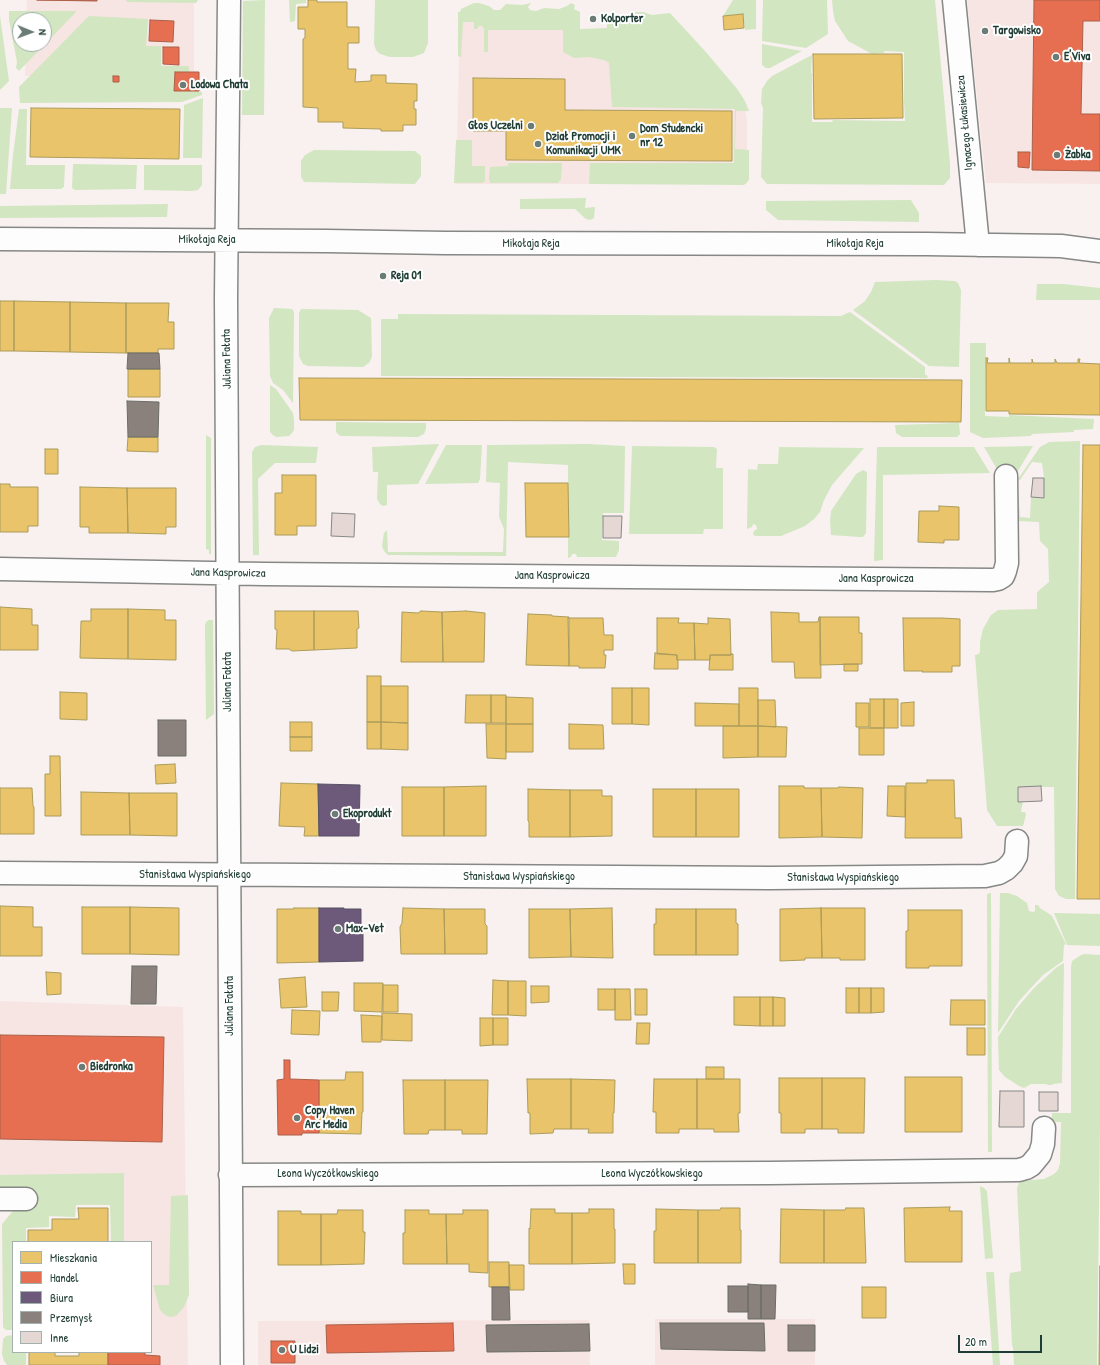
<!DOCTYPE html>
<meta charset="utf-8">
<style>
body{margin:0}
#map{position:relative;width:1100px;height:1365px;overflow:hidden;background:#f8f1f0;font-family:"Patrick Hand",sans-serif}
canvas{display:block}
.legend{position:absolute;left:12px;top:1241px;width:140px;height:112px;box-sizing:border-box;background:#fff;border:1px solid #a5b1ae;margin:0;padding:5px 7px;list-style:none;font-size:12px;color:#1f3d34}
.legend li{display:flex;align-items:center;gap:8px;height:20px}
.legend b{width:20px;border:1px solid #a5b1ae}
.north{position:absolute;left:12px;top:12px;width:40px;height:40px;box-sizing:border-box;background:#fff;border:1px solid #a5b1ae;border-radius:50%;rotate:91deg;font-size:11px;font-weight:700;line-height:16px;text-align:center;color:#1f3d34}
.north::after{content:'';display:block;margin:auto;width:14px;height:18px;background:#6b7c76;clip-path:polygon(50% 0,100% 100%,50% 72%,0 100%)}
.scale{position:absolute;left:958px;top:1335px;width:84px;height:18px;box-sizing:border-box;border:2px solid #1f3d34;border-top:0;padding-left:5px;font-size:12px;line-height:14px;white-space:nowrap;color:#1f3d34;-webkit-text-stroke:3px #fff;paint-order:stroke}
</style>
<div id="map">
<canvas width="1100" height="1365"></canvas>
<ul class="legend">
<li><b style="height:11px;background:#e9c46a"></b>Mieszkania</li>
<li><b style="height:11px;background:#e76f51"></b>Handel</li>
<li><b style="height:11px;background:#6d597a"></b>Biura</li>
<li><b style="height:11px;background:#8a817c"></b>Przemysł</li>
<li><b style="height:11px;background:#e5d7d4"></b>Inne</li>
</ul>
<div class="north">N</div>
<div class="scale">20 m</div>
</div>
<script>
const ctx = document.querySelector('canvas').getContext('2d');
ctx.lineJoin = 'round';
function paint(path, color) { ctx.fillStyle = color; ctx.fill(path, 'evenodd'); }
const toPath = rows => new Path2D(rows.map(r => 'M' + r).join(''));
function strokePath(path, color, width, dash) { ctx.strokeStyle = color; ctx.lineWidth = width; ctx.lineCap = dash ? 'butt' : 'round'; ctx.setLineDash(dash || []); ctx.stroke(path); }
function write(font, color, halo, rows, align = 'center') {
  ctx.font = font + ' "Patrick Hand",sans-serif'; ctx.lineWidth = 4; ctx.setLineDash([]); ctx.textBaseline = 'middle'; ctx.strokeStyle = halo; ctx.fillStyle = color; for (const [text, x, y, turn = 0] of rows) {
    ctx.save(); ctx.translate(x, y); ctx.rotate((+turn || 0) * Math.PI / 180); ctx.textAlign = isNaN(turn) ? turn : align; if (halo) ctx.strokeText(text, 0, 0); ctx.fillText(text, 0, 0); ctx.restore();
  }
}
paint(toPath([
 [27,0,194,0,194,78,25,76,26,44,44,44,44,20,26,20],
 [967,0,1100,0,1100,184,986,183],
 [460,19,577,30,744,104,747,119,747,184,456,184],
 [0,1001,183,1007,188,1365,125,1365,125,1352,151,1352,151,1242,124,1242,123,1176,0,1175],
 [748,1284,776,1285,775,1319,815,1319,815,1365,655,1365,655,1319,748,1319],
 [589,1320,590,1365,258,1365,258,1321]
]), '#f7e5e3');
paint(toPath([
 [126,0,198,0,196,3,127,2],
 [265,0,264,115,242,115,243,1],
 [289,0,306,0,306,3,296,4,295,21,290,22],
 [375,0,428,0,428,43,424,53,413,57,390,57,380,54,376,50,374,44],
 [733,0,756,0,756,29,745,30,743,14,723,16],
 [763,0,827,0,828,34,806,48,762,41],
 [832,0,935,0,950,164,950,178,944,185,767,184,761,177,763,108,761,103,762,89,767,81,772,76,812,55,811,73,812,73,812,122,832,122,833,120,905,121,904,100,904,52,884,51,884,53,872,54,848,41,835,21,833,11],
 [474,3,479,3,489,6,494,10,500,10,506,4,522,5,531,3,528,7,530,10,536,11,544,8,559,9,567,6,571,3,575,5,574,9,580,12,580,29,607,28,607,18,627,17,636,12,643,12,652,15,670,13,705,51,738,90,745,101,749,111,736,111,735,149,749,150,749,180,744,185,589,184,590,163,734,163,735,109,612,107,609,63,604,60,589,57,574,58,563,52,563,30,488,30,488,52,484,52,484,29,482,26,479,26,477,29,474,29,474,22,463,22,461,57,458,56,458,12,460,12,461,9],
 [9,11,76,11,75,13,19,71,16,68,17,62,9,20],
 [20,20,44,20,44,44,20,44],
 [0,16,9,81,0,90],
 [89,16,148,19,146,46,161,46,161,66,189,66,189,72,175,72,174,91,199,91,202,92,202,95,182,102,20,103,19,87],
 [762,44,802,51,770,68,766,68,762,65],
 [203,98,202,158,183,158,184,105],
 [0,108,12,108,6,194,0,194],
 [19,109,27,109,26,165,65,165,64,187,61,189,10,189,13,155],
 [456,140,472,140,472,166,485,166,485,181,482,183,454,183],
 [314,150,415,151,421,156,421,176,415,184,304,182,301,177,301,161,305,155],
 [508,163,562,163,561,179,558,183,490,183,489,179,490,167,508,166],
 [73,164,137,165,136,189,75,190,72,188],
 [144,165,202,165,202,185,198,190,192,191,144,190],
 [586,198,585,208,595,207,594,218,590,220,586,219,575,209,520,209,520,199],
 [911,200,919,213,919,222,778,220,766,210,766,201],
 [168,204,167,217,0,218,0,206],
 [935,280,955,281,958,283,961,290,959,367,929,366,853,310,865,301,871,292,875,282],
 [1037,284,1063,284,1100,288,1100,300,1036,300],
 [274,308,292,309,294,312,293,403,283,390,273,383,270,376,269,318],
 [301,309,358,310,371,318,372,357,369,363,363,367,308,366,303,364,299,356,299,313],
 [850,312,925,367,925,375,927,375,928,378,381,376,381,319,398,319,398,314,841,316],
 [970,343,986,343,985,416,1009,417,1009,415,1094,419,1093,429,1074,430,1074,432,1032,434,1031,436,983,438,970,432],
 [270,385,276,389,293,413,294,420,294,430,292,433,289,436,276,437,273,435,270,432],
 [336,422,426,423,426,429,424,434,418,437,344,436,340,436,336,432],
 [959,423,960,434,957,437,902,437,896,433,895,425],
 [206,435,211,438,211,554,209,554,209,550,206,549],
 [1080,441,1075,899,1066,899,1059,896,1055,889,1054,787,1018,787,1018,801,1023,801,1021,812,1025,812,1026,815,1023,826,997,826,987,810,975,655,979,654,980,651,980,642,983,629,991,615,998,610,1037,609,1037,592,1049,582,1048,549,1040,541,1039,522,1017,521,1016,489,1018,489,1020,517,1030,518,1031,497,1044,498,1044,478,1042,463,1032,462,1020,480,1018,479,1040,447,1049,442],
 [439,444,418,484,387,485,387,505,383,506,380,504,377,499,378,472,373,472,372,447],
 [588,444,625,446,624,513,603,513,602,540,619,541,619,550,616,557,577,557,576,554,572,554,571,557,568,558,568,465,508,462,506,556,388,555,384,551,382,546,384,533,387,530,388,552,503,552,504,529,499,517,500,483,486,482,487,445],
 [261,445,318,447,316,463,275,463,258,479,259,555,253,555,252,452,255,447],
 [446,445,482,445,480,479,478,483,425,484],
 [632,446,714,447,717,449,716,468,723,468,723,529,704,529,703,534,629,534],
 [1033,446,1018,471,998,471,984,447],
 [779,447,864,448,832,485,824,500,820,512,814,519,805,526,781,536,755,536,753,534,754,531,757,529,756,525,753,524,752,527,747,529,748,469,757,470,758,464,778,464],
 [877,447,974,447,990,473,883,475,883,560,874,561],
 [863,470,867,472,866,533,863,537,859,537,831,535,830,521,831,511,856,474],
 [209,620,213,620,214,714,206,720,205,626,206,622],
 [991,893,992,1152,988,1152,987,894],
 [1000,893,1008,893,1017,896,1027,903,1029,911,1033,912,1035,911,1035,905,1038,905,1041,909,1048,913,1052,916,1066,944,1064,945,1063,961,1043,975,1030,989,1019,1001,998,1033],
 [1054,913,1100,914,1100,946,1067,945],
 [1085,954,1100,955,1100,1126,1097,1365,1014,1365,1013,1348,1012,1345,1009,1281,1010,1273,1021,1271,1017,1188,1019,1183,1020,1181,1044,1179,1054,1174,1058,1170,1060,1163,1061,1122,1052,1122,1052,1113,1071,1113,1071,967,1072,961,1081,955],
 [1064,963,1062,1083,1053,1084,1052,1085,1048,1085,1046,1084,1031,1084,1024,1088,1019,1086,1005,1077,999,1070,998,1037,1016,1009,1034,988,1057,967],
 [124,1173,124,1242,111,1242,110,1205,76,1205,75,1217,49,1216,49,1227,26,1228,26,1242,13,1242,13,1330,6,1330,3,1327,2,1224,12,1212,19,1208,0,1190,0,1175],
 [980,1186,984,1188,987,1191,993,1258,985,1259],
 [188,1195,189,1295,184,1307,176,1316,170,1317,165,1315,160,1310,153,1285,169,1285,171,1196],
 [986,1272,994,1272,1000,1365,993,1365],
 [13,1335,13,1352,26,1352,26,1365,7,1365,4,1361,2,1354,3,1339,6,1336]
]), '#d2e6c1');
const homes = toPath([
 [308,0,317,0,317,2,347,2,347,27,359,27,359,43,348,43,348,69,356,69,355,82,371,81,371,75,386,75,386,83,417,84,417,101,414,101,414,109,416,109,416,125,403,125,403,131,381,131,381,129,343,128,343,122,318,122,318,108,303,107,303,39,305,38,305,29,298,29,298,7,308,7,308,0],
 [743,14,744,28,724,30,723,16,743,14],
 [813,54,902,54,903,118,814,119,813,54],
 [473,78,565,79,565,110,732,111,732,161,506,160,506,131,473,131,473,78],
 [31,108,180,109,179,159,30,157,31,108],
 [0,301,14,301,14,351,0,351,0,301],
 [14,301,70,302,70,352,14,351,14,301],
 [70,302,126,303,126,353,70,352,70,302],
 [126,303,169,303,168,322,174,322,174,349,158,349,158,353,126,353,126,303],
 [986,358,988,358,987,363,1009,363,1009,358,1010,363,1032,363,1032,359,1033,363,1055,363,1055,359,1057,363,1078,363,1078,359,1080,359,1079,363,1100,364,1100,415,1009,414,1009,411,986,411,986,358],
 [128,369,160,369,160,397,128,397,128,369],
 [299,378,962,380,961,422,300,420,299,378],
 [128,437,158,437,158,452,127,451,128,437],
 [1083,445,1100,445,1100,899,1077,899,1083,445],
 [45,449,58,449,58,474,45,474,45,449],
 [282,475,316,475,316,526,297,526,297,535,275,535,275,493,282,493,282,475],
 [525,483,568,483,569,537,526,537,525,483],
 [0,484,10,484,10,487,38,487,38,526,28,526,28,532,0,532,0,484],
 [80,487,127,488,128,533,89,533,89,527,80,527,80,487],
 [127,488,176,488,176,527,166,527,166,534,128,533,127,488],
 [939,506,959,507,959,540,944,540,944,543,918,542,919,511,939,511,939,506],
 [0,607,32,609,32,625,38,625,38,650,0,650,0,607],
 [91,609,128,609,128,659,80,658,81,621,91,621,91,609],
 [128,609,165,610,165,620,176,620,176,660,128,659,128,609],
 [275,611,314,611,314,650,292,651,289,649,276,649,277,630,275,629,275,611],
 [314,611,358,611,359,628,357,629,357,648,314,650,314,611],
 [421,611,442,612,443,662,401,662,402,612,418,613,421,611],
 [466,611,485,613,484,662,443,662,442,612,466,611],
 [771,612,799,613,799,622,818,622,819,617,820,617,821,678,795,678,794,662,772,662,771,612],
 [528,614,552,615,552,616,569,617,569,666,526,665,528,614],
 [820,617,859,617,859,633,862,633,862,664,820,665,820,617],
 [568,618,603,618,604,635,613,635,613,650,604,650,604,655,606,655,605,668,579,668,579,666,569,666,568,618],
 [657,618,679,618,678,623,694,623,695,660,677,660,677,655,657,654,657,618],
 [708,618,730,619,731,655,710,655,710,660,695,660,694,623,708,624,708,618],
 [903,618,942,618,960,619,960,666,952,666,952,672,922,672,923,671,904,671,903,618],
 [655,653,677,655,677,660,678,660,678,669,654,669,655,653],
 [731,654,733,654,733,670,709,670,710,655,731,655,731,654],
 [844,664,858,664,858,671,844,671,844,664],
 [367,676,381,676,381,722,367,722,367,676],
 [381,686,408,686,408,723,381,722,381,686],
 [612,688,632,688,632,724,612,724,612,688],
 [632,688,649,688,649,725,632,724,632,688],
 [739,688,758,688,758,726,739,726,739,688],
 [60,692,87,693,87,720,60,719,60,692],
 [466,695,491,695,491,723,465,723,466,695],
 [491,695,506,695,506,723,491,723,491,695],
 [506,697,533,698,533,724,506,724,506,697],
 [870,699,884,699,884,728,870,728,870,699],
 [884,699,898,699,898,728,884,728,884,699],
 [758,700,775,700,776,727,758,726,758,700],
 [914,702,914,726,901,726,901,703,914,702],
 [695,703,739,704,739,726,695,726,695,703],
 [856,703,869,703,869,727,856,727,856,703],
 [290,722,312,722,312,737,290,737,290,722],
 [367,722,381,722,381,749,367,749,367,722],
 [381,722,408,723,408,750,381,749,381,722],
 [486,724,506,724,506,759,487,758,486,724],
 [506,724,533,724,533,752,506,752,506,724],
 [569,724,603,725,604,749,569,749,569,724],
 [723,726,758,726,758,757,723,758,723,726],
 [758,726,787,727,786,757,758,757,758,726],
 [859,728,884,728,884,755,859,755,859,728],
 [290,737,312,737,312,751,290,751,290,737],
 [50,756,60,756,61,816,45,816,45,774,50,774,50,756],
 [175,764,176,783,156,784,155,765,175,764],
 [927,780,954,780,955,818,961,818,962,838,905,838,906,783,927,783,927,780],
 [281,783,318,784,319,836,304,836,305,827,279,826,281,783],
 [486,786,486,836,444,836,444,787,486,786],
 [779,786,804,786,804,788,821,788,822,837,779,838,779,786],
 [888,786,905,786,905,817,887,816,888,786],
 [402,787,444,787,444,836,402,836,402,787],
 [839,787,863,788,862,838,822,837,821,788,838,788,839,787],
 [0,788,32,788,33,806,34,807,34,834,0,834,0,788],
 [528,789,570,790,570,837,529,837,529,822,528,821,528,789],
 [653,789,696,789,696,837,653,837,653,789],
 [696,789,739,789,739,837,696,837,696,789],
 [570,790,602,790,602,796,612,796,612,836,570,837,570,790],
 [81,792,129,793,130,835,81,835,81,792],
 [129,793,177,793,177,836,130,835,129,793],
 [0,906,33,907,33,927,42,927,42,956,0,956,0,906],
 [82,907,130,907,130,954,82,954,82,907],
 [130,907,179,908,179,955,130,954,130,907],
 [294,908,319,908,319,962,277,963,277,909,294,909,294,908],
 [403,908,444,909,445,954,401,954,400,927,402,923,403,908],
 [612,908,613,958,571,957,570,909,612,908],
 [821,908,865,908,865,960,840,960,840,958,822,958,821,908],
 [821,908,822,958,805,958,805,960,780,961,780,909,821,908],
 [444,909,485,909,485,924,487,926,487,954,445,954,444,909],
 [529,909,570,909,571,957,529,958,529,909],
 [656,909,696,909,696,955,654,955,654,924,656,924,656,909],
 [696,909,736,909,736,923,738,924,738,955,696,955,696,909],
 [908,910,962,910,962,966,929,966,929,968,906,968,906,931,908,931,908,910],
 [46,972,61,973,61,994,47,995,46,972],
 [305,977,307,1007,281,1008,279,979,305,977],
 [493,980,508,981,508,1015,492,1015,493,980],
 [508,981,526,981,526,1016,508,1015,508,981],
 [354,983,383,983,382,1012,354,1011,354,983],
 [383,985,398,985,398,1012,383,1012,383,985],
 [531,986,549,986,549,1002,531,1003,531,986],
 [846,988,859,988,859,1013,846,1013,846,988],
 [859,988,871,988,871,1013,859,1013,859,988],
 [871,988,884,988,884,1012,871,1013,871,988],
 [598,989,615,989,615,1010,598,1010,598,989],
 [615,989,630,989,631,1020,615,1020,615,989],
 [635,989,647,989,647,1015,635,1015,635,989],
 [322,992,339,992,338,1011,322,1011,322,992],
 [734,997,760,997,760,1026,734,1025,734,997],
 [760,997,773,997,773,1026,760,1026,760,997],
 [773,997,785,998,785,1026,773,1026,773,997],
 [951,1000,985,1000,985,1025,950,1025,951,1000],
 [292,1010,320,1011,319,1035,291,1034,292,1010],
 [382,1013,412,1014,412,1041,382,1040,382,1013],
 [361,1015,382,1016,381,1042,362,1042,361,1015],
 [480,1018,493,1018,493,1045,480,1046,480,1018],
 [493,1018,508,1018,508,1045,493,1045,493,1018],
 [637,1023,650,1023,649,1044,636,1044,637,1023],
 [967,1028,985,1028,985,1055,967,1055,967,1028],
 [706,1067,724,1067,724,1079,706,1079,706,1067],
 [346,1072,363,1072,363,1112,362,1112,361,1134,319,1133,319,1080,345,1080,346,1072],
 [905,1077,962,1077,962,1132,905,1132,905,1077],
 [779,1078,822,1078,822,1129,805,1129,805,1133,781,1133,781,1113,779,1113,779,1078],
 [822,1078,865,1078,864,1133,838,1133,838,1129,822,1129,822,1078],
 [527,1079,571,1079,571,1129,554,1129,553,1133,530,1134,530,1113,528,1113,527,1079],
 [571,1079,615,1080,614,1113,613,1113,613,1133,588,1133,589,1129,571,1129,571,1079],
 [654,1079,697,1079,697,1129,679,1129,679,1133,656,1133,656,1112,653,1112,654,1079],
 [697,1079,740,1079,740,1113,738,1113,739,1132,714,1132,714,1129,697,1129,697,1079],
 [403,1080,445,1080,445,1130,429,1130,428,1134,404,1134,403,1080],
 [445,1080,488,1080,487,1134,462,1134,462,1130,445,1130,445,1080],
 [950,1207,949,1211,962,1211,962,1262,905,1262,904,1208,950,1207],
 [78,1208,108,1208,108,1242,28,1242,28,1230,52,1230,52,1219,79,1219,78,1208],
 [721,1208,740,1208,740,1230,741,1230,741,1263,698,1263,698,1210,720,1210,721,1208],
 [846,1208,864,1208,866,1263,824,1263,824,1210,845,1210,846,1208],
 [531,1209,555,1209,555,1213,572,1213,572,1264,529,1264,529,1228,530,1229,531,1209],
 [589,1209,614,1209,614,1229,615,1229,615,1263,572,1264,572,1213,589,1213,589,1209],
 [656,1209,698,1210,698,1263,654,1263,654,1231,656,1231,656,1209],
 [781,1209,824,1210,824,1263,780,1263,781,1209],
 [338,1210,363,1210,363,1232,365,1232,364,1264,321,1265,321,1214,337,1214,338,1210],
 [405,1210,429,1210,429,1214,446,1214,447,1264,403,1264,403,1233,405,1233,405,1210],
 [463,1210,488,1210,488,1273,469,1272,469,1264,447,1264,446,1214,463,1214,463,1210],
 [278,1211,301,1211,301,1214,321,1214,321,1265,278,1265,278,1211],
 [489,1262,509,1262,509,1287,489,1287,489,1262],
 [623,1264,635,1264,635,1284,624,1284,623,1264],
 [509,1265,524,1265,524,1290,510,1290,509,1265],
 [1100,1266,1100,1365,1099,1365,1100,1266],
 [862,1287,886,1287,886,1318,862,1318,862,1287],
 [29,1352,55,1352,55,1356,79,1356,79,1352,108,1352,108,1365,29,1365,29,1352]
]);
paint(homes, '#e9c46a');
strokePath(homes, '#ac9c5a', 1);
const shops = toPath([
 [37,0,97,0,97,1,37,0],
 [1034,0,1100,0,1100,21,1083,21,1081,114,1100,114,1100,171,1032,170,1034,0],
 [150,20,174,21,173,42,149,41,150,20],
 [163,47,179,47,179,65,163,64,163,47],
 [175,72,199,72,199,91,174,91,175,72],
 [113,76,119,76,119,82,113,82,113,76],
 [1018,152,1030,152,1029,168,1018,167,1018,152],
 [0,1035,164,1037,162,1142,0,1139,0,1035],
 [284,1060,290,1060,290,1079,319,1080,319,1133,302,1133,302,1135,278,1135,277,1080,284,1079,284,1060],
 [453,1323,454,1351,327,1353,326,1325,453,1323],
 [271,1341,295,1341,295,1363,271,1363,271,1341],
 [108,1352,145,1352,145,1355,160,1356,160,1365,108,1365,108,1352]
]);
paint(shops, '#e76f51');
strokePath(shops, '#ab6048', 1);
const offices = toPath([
 [318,784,360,785,359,836,319,836,318,784],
 [319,908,344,908,344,909,361,909,361,931,363,932,363,961,319,962,319,908]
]);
paint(offices, '#6d597a');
strokePath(offices, '#565165', 1);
const industry = toPath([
 [128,353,159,353,160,369,127,369,128,353],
 [127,401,159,402,158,437,128,437,127,401],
 [158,720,186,720,186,756,158,756,158,720],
 [132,966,157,966,156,1004,131,1004,132,966],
 [748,1284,761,1285,761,1319,748,1319,748,1284],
 [761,1285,776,1285,775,1319,761,1319,761,1285],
 [728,1286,748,1286,748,1312,728,1312,728,1286],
 [492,1287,509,1287,510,1320,492,1320,492,1287],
 [660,1323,764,1323,765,1351,661,1349,660,1323],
 [589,1324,590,1351,487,1352,486,1325,589,1324],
 [788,1325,815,1325,815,1351,788,1351,788,1325]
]);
paint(industry, '#8a817c');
strokePath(industry, '#6a6d66', 1);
const building = toPath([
 [1033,478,1044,478,1044,498,1031,497,1033,478],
 [332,513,355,514,354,537,331,536,332,513],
 [603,516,622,516,621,538,603,538,603,516],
 [1041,786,1042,801,1018,802,1018,787,1041,786],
 [1000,1091,1024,1091,1024,1127,999,1127,1000,1091],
 [1039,1092,1058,1092,1058,1111,1039,1111,1039,1092]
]);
paint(building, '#e5d7d4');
strokePath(building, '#868886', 1);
const minor = toPath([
 [229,0,226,298,232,1365],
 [954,0,978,245],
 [0,239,327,241,445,243,927,244,1061,246,1100,251],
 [0,569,264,574,993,580,998,579,1003,576,1005,571,1007,563,1006,476],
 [0,873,770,878,985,876,999,873,1006,869,1012,863,1016,856,1017,841],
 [230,1175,770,1173,1019,1170,1026,1168,1031,1165,1040,1154,1043,1144,1044,1128],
 [0,1199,26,1199]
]);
strokePath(minor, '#868886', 25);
strokePath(minor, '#fefdfd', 22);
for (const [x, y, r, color] of [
 [593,19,4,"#6b7c76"],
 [985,31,4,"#6b7c76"],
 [1056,57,4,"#6b7c76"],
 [183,85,4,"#6b7c76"],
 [531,126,4,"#6b7c76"],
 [632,136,4,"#6b7c76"],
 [538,144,4,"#6b7c76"],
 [1057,155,4,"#6b7c76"],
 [383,276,4,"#6b7c76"],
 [335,814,4,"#6b7c76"],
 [338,929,4,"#6b7c76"],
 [82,1067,4,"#6b7c76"],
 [297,1118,4,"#6b7c76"],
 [282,1350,4,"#6b7c76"]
]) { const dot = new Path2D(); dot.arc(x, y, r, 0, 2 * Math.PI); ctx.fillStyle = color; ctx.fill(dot); strokePath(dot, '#fff', 1.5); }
write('bold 12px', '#1f3d34', '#fff', [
 ["Kolporter",601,19],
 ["Targowisko",993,31],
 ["E'Viva",1064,57],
 ["Lodowa Chata",191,85],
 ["Głos Uczelni",523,126,"right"],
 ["Dom Studencki",640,129],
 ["nr 12",640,143],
 ["Dział Promocji i",546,137],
 ["Komunikacji UMK",546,151],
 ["Żabka",1065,155],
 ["Reja 01",391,276],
 ["Ekoprodukt",343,814],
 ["Max-Vet",346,929],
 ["Biedronka",90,1067],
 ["Copy Haven",305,1111],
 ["Arc Media",305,1125],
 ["U Lidzi",290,1350]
], 'left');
write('12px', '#1f3d34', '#fff', [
 ["Ignacego Łukasiewicza",965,123,-95],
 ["Mikołaja Reja",207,240],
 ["Mikołaja Reja",531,244],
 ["Mikołaja Reja",855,244],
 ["Juliana Fałata",227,359,-91],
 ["Jana Kasprowicza",228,573,1],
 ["Jana Kasprowicza",552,576],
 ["Jana Kasprowicza",876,579],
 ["Juliana Fałata",228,682,-90],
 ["Stanisława Wyspiańskiego",195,875],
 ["Stanisława Wyspiańskiego",519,877],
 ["Stanisława Wyspiańskiego",843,878],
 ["Juliana Fałata",230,1006,-90],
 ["Leona Wyczółkowskiego",328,1174],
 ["Leona Wyczółkowskiego",652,1174]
]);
</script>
